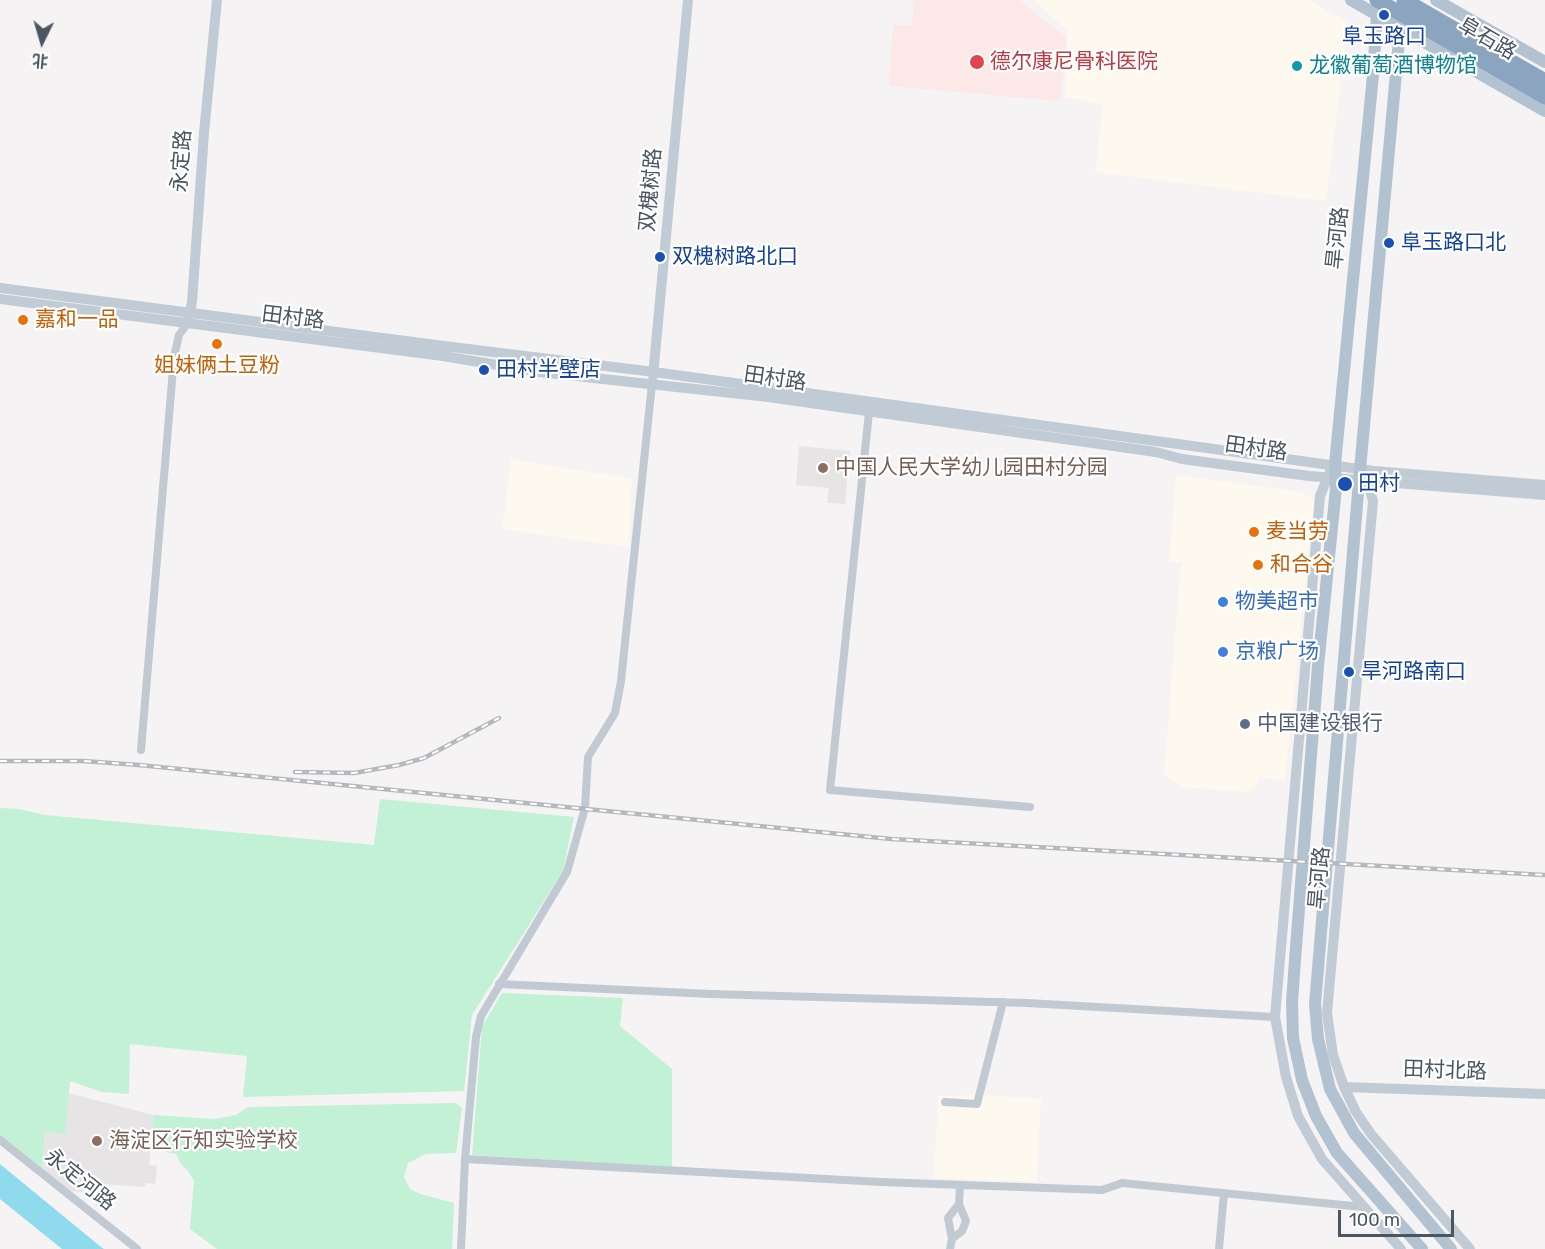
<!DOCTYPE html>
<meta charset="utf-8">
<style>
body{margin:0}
#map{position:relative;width:1545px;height:1249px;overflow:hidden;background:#f5f3f3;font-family:Rubik,"Noto Sans SC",sans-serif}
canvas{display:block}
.north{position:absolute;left:12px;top:12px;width:60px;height:60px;-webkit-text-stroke:4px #fff;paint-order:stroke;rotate:185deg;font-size:16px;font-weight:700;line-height:24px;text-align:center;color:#4a5661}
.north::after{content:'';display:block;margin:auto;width:21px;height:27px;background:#4a5661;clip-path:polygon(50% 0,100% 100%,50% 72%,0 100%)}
.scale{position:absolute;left:1338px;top:1210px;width:116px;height:27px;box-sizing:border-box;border:3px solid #4a5661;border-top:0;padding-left:8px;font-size:18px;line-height:21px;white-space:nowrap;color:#4a5661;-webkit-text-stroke:4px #fff;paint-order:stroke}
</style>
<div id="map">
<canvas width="1545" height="1249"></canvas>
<div class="north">北</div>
<div class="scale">100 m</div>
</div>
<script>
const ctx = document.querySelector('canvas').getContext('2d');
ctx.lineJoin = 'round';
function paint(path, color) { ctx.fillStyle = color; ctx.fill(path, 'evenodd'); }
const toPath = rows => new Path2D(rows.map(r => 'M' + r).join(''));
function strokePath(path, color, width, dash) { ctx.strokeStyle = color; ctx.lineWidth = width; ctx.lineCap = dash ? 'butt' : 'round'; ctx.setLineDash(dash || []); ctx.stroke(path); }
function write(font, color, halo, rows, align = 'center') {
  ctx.font = font + ' Rubik,"Noto Sans SC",sans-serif'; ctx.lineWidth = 4.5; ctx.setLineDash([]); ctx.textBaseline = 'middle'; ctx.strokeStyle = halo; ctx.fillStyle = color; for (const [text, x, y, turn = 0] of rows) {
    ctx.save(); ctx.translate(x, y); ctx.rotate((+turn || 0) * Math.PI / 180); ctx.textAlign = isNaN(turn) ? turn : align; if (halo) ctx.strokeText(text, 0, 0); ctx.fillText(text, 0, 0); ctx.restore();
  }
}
paint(toPath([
 [1033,0,1308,0,1348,22,1326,201,1095,172,1103,104,1065,97,1068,31],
 [511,459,632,479,629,547,502,529],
 [1176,475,1302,492,1314,499,1285,780,1258,778,1256,786,1248,792,1182,787,1164,775,1181,562,1169,562],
 [987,1095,1042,1099,1040,1112,1037,1182,934,1178,938,1096]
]), '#fdf9ef');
paint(toPath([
 [799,446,850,451,845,504,827,503,829,488,796,485],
 [68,1093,154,1115,149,1165,157,1166,155,1184,146,1183,145,1187,103,1184,102,1195,65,1190,42,1171,45,1132,65,1134]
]), '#e6e4e5');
paint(toPath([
 [914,0,1019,0,1066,38,1060,101,889,86,893,25,912,25]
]), '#fce8e6');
paint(toPath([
 [380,799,574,817,563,871,472,1015,464,1091,243,1097,247,1056,130,1044,129,1094,102,1092,70,1081,65,1134,45,1132,42,1171,0,1136,0,808,19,809,45,815,374,845],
 [502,993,623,998,620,1026,672,1069,672,1167,472,1155,482,1027],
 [455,1103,462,1108,456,1153,426,1154,408,1163,404,1177,410,1189,420,1194,454,1203,452,1249,217,1249,190,1229,194,1181,188,1171,181,1164,176,1154,150,1149,154,1115,214,1119,236,1115,248,1107]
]), '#c3f1d5');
paint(toPath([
 [0,1164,101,1247,104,1249,62,1249,0,1199]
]), '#90daee');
strokePath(toPath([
 [869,412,830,790,1030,807],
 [141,750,174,357,179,335,187,324],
 [499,984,711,994,1027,1003,1275,1017],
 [945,1102,977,1104,1003,1002],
 [0,1140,137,1249],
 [465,1159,881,1182,1102,1190,1122,1183,1363,1207],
 [952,1239,962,1231,966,1221,959,1204],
 [461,1249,465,1159,476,1037,481,1016,567,872,585,808,588,757,615,713,621,681,652,384],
 [950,1249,952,1239,948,1218,959,1204,960,1185],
 [1219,1249,1224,1193]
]), '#c1cad2', 8);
strokePath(toPath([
 [0,288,444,346,654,372,1374,471,1545,485],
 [0,299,443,356,539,372,768,397,1156,452,1182,459,1309,476,1545,495],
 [189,316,192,302,204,133,217,0],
 [653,376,688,0],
 [1330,472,1320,496,1275,1017,1286,1077,1298,1116,1322,1159,1401,1249],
 [1366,477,1373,501,1327,1013,1333,1055,1344,1087,1356,1112,1371,1134,1470,1249],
 [1344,1087,1545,1094]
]), '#c1cbd6', 10);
strokePath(toPath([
 [1351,0,1545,111],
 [1378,0,1373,75,1335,464,1336,488,1318,666,1295,960,1292,1002,1293,1038,1302,1080,1316,1116,1337,1153,1422,1249],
 [1436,0,1545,62],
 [1402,7,1359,481,1315,1004,1318,1039,1330,1089,1354,1133,1451,1249]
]), '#b3c2d1', 12);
strokePath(toPath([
 [1377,0,1545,97],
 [1404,0,1545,81]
]), '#8ba5c1', 15);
const rail = toPath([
 [0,761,83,761,139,765,891,839,1545,875],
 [295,772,354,773,399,765,424,758,499,718]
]);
strokePath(rail, '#b5b8bd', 4.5);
strokePath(rail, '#fff', 2, [7]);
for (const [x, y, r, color] of [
 [1384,15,6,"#1a4fb4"],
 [977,62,8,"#e0444e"],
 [1297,66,6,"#0f9aa8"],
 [1389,243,6,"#1a4fb4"],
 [660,257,6,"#1a4fb4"],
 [23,320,6,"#e8710a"],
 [217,344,6,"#e8710a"],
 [484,370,6,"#1a4fb4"],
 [823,468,6,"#8d6e63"],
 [1345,484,8,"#1a4fb4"],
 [1254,532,6,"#e8710a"],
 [1258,565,6,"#e8710a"],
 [1223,602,6,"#3f7fe0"],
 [1223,652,6,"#3f7fe0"],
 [1349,672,6,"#1a4fb4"],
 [1245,724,6,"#5c6f8a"],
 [97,1141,6,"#8d6e63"]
]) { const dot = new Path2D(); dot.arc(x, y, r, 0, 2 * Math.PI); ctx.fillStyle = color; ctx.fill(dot); strokePath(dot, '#fff', 2); }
write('21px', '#164399', '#fff', [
 ["阜玉路口",1384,37,"center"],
 ["阜玉路口北",1401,243],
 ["双槐树路北口",672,257],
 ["田村半壁店",496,370],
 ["田村",1358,484],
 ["旱河路南口",1361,672]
], 'left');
write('21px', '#4a5661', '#fff', [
 ["阜石路",1487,39,30],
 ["永定路",182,161,-86],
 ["双槐树路",651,190,-85],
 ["旱河路",1338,238,-84],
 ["田村路",293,318,7],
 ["田村路",775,379,8],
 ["田村路",1256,449,8],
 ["旱河路",1320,878,-85],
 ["田村北路",1445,1071,2],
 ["永定河路",80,1180,39]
]);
write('21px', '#be3a42', '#fff', [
 ["德尔康尼骨科医院",990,62]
], 'left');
write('21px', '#0d838f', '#fff', [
 ["龙徽葡萄酒博物馆",1309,66]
], 'left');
write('21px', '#c56008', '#fff', [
 ["嘉和一品",35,320],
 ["姐妹俩土豆粉",217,366,"center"],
 ["麦当劳",1266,532],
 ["和合谷",1270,565]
], 'left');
write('21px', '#785e54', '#fff', [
 ["中国人民大学幼儿园田村分园",835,468],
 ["海淀区行知实验学校",109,1141]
], 'left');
write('21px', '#366cbe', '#fff', [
 ["物美超市",1235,602],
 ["京粮广场",1235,652]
], 'left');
write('21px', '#4e5e75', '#fff', [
 ["中国建设银行",1257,724]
], 'left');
</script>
